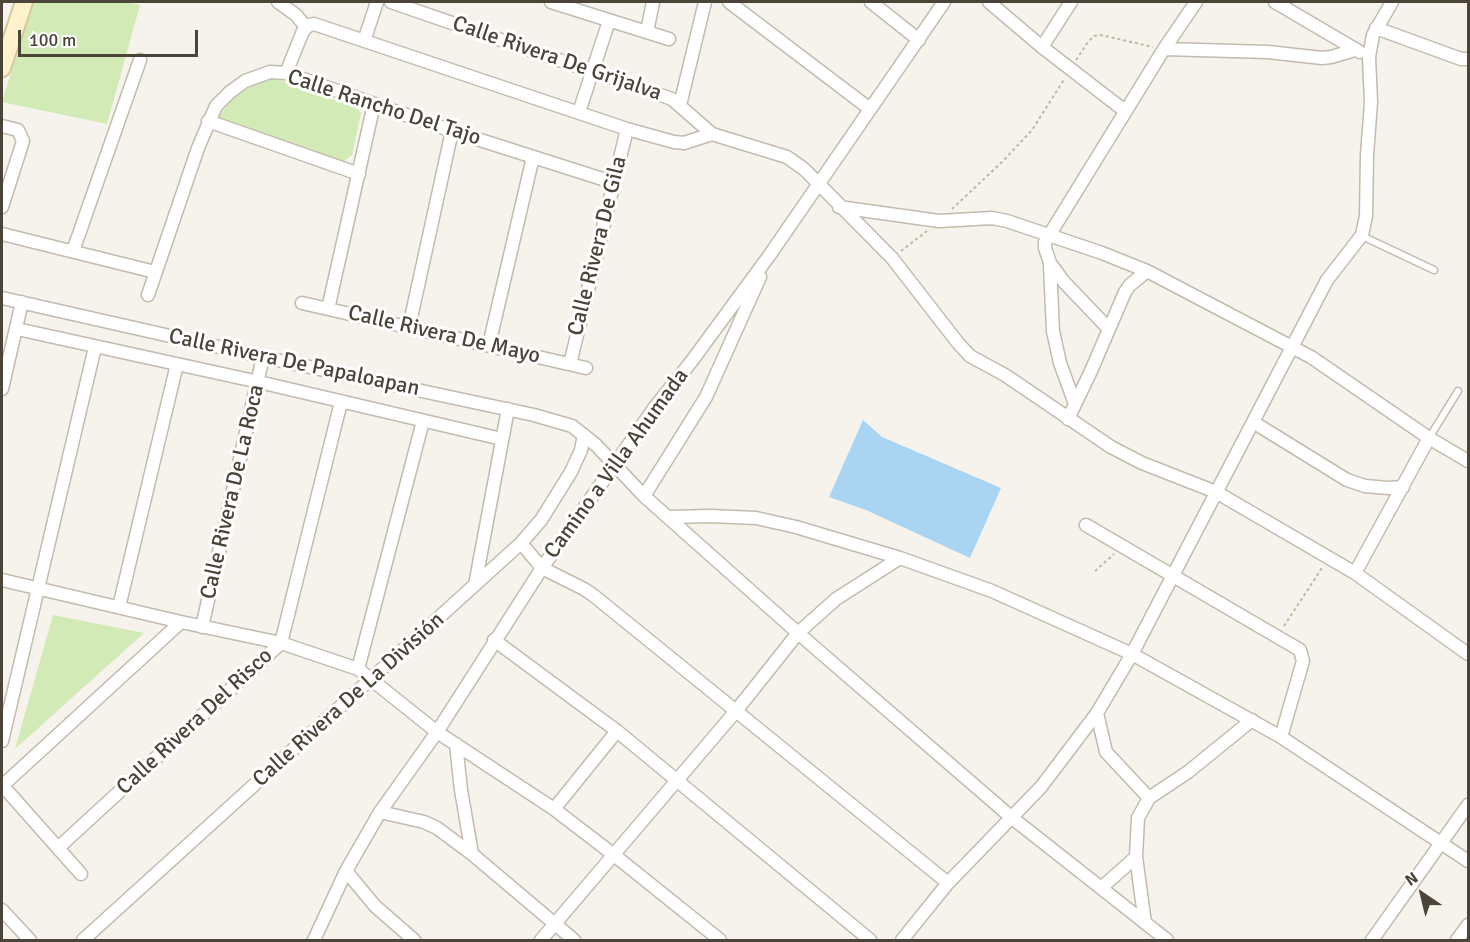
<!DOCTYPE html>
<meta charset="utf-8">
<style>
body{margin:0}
#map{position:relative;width:1470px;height:942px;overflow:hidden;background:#f6f3ec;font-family:Signika,sans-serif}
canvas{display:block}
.frame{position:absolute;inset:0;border:3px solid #4b4439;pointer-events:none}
.north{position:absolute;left:1392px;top:864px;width:60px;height:60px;-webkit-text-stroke:4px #fff;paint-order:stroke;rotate:325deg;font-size:16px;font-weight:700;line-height:24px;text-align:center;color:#4b4439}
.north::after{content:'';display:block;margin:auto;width:21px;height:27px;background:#4b4439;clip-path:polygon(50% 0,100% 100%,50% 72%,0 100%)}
.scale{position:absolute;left:18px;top:30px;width:180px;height:27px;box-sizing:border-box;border:3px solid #4b4439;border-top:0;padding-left:8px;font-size:18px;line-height:21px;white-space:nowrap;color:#4b4439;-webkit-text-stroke:4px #fff;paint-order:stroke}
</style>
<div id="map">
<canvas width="1470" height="942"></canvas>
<div class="frame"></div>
<div class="north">N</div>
<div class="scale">100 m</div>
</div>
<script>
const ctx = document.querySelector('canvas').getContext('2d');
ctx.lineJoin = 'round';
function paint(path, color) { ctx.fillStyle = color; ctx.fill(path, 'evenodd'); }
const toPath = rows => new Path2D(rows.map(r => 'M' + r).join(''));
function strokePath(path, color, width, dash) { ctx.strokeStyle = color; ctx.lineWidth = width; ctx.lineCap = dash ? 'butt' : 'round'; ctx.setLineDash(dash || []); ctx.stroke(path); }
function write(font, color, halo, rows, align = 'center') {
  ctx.font = font + ' Signika,sans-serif'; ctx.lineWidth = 6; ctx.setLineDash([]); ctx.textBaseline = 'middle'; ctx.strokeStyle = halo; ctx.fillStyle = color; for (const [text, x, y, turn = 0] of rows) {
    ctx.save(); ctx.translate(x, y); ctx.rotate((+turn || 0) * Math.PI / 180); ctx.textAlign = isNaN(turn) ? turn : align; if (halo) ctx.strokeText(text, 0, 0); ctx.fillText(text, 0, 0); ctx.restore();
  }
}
paint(toPath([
 [33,2,128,2,140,5,107,124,2,102],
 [274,78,357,108,361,113,352,155,343,162,218,118,231,100,253,85],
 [53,615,144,633,15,749]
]), '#d2eab5');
paint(toPath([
 [863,420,882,437,1001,488,970,558,866,510,829,497]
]), '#a9d4f2');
const lane = toPath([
 [1362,236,1434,270],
 [1429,438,1458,391]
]);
const street = toPath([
 [278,2,296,15,306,27],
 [391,2,672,99,712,134],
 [551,2,669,39],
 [729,2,870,109],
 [871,2,919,40],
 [989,2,1042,47,1125,111],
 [1275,2,1360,52],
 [1376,28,1461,59,1468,59],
 [647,32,653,2],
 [364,41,377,2],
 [1042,47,1071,2],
 [1164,49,1268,52,1322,58,1331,57,1355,50],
 [286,73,303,31,309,25,314,24,627,129,674,142,684,143,712,134,787,157,804,169,892,258,958,343,970,356,1005,375,1111,447,1142,463,1216,492,1355,573,1468,654],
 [680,105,705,2],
 [579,112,609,21],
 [208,121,359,174],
 [2,126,18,130,23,141,2,207],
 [839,207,939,221,992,218,1007,221,1102,253,1147,271,1311,357,1429,438,1468,461],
 [2,234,155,272],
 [73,251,140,60],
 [1050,265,1053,331,1060,363,1075,404],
 [148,295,198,148,216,106,230,92,245,81,270,72,286,73,452,131,615,183],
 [2,298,263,357,534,415,572,426,596,445,644,496,798,633,1011,817,1167,940],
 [302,303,586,368],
 [328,309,374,104],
 [409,327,452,131],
 [17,329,259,382,502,439],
 [1109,329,1064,282,1050,263,1045,248,1045,242,1164,49,1196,2],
 [489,345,533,157],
 [570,364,627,129],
 [2,389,22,302],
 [1068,419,1091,371,1125,292,1130,285,1147,271],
 [1253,422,1347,480,1365,486,1388,488,1403,487],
 [644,496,706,397,760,277],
 [669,517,710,516,756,518,796,527,900,558,992,591,1132,654,1281,737,1468,861],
 [1086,525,1300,650,1303,661,1281,737],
 [521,543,542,568,584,589,593,595,948,883],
 [1355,573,1429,438],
 [2,580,181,622,281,643,358,669,437,732,554,809,614,855,720,940],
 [475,585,508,409],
 [119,607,177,364],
 [202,627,263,357],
 [494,640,617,731,870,940],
 [358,669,423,421],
 [1097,713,1106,752,1149,798],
 [2,741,95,347],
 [456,744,461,790,472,854],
 [2,785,81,874],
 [2,786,181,622],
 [554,809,617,731],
 [380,812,424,822,437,828,472,854,574,940],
 [58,848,281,643,341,402],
 [346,871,375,906,414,940],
 [1101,888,1136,857],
 [2,910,30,940],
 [1145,923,1136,857,1138,818,1149,798,1188,772,1252,720],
 [83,940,521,543,541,520,571,472,581,450,584,435],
 [314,940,346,871,380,812,437,732,542,568,655,407,691,362,769,256,944,2],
 [541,940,736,711,798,633,836,599,900,558],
 [902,940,948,883,1041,787,1097,713,1132,654,1327,280,1362,235,1366,216,1367,155,1371,102,1369,57,1373,35,1392,2],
 [1372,940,1468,805],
 [1457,940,1468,925]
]);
const secondary = toPath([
 [2,68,24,2]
]);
strokePath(lane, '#c2bbae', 9);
strokePath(street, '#c2bbae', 15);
strokePath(secondary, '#d6c79b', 20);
strokePath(toPath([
 [1076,60,1088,42,1094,36,1101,35,1153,47],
 [952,209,1002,162,1032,130,1065,78],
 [901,251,927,231],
 [1095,571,1114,554],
 [1284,626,1322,568]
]), '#c4b79f', 2, [3, 3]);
strokePath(lane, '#fff', 6);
strokePath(street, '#fff', 12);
strokePath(secondary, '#fff3cd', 16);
write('22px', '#4b4439', '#fff', [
 ["Calle Rivera De Grijalva",557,59,19],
 ["Calle Rancho Del Tajo",384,108,18],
 ["Calle Rivera De Gila",598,246,-76],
 ["Calle Rivera De Mayo",444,335,13],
 ["Calle Rivera De Papaloapan",294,363,12],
 ["Camino a Villa Ahumada",617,464,-54],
 ["Calle Rivera De La Roca",233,492,-77],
 ["Calle Rivera De La División",349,700,-42],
 ["Calle Rivera Del Risco",195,722,-43]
]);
</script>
